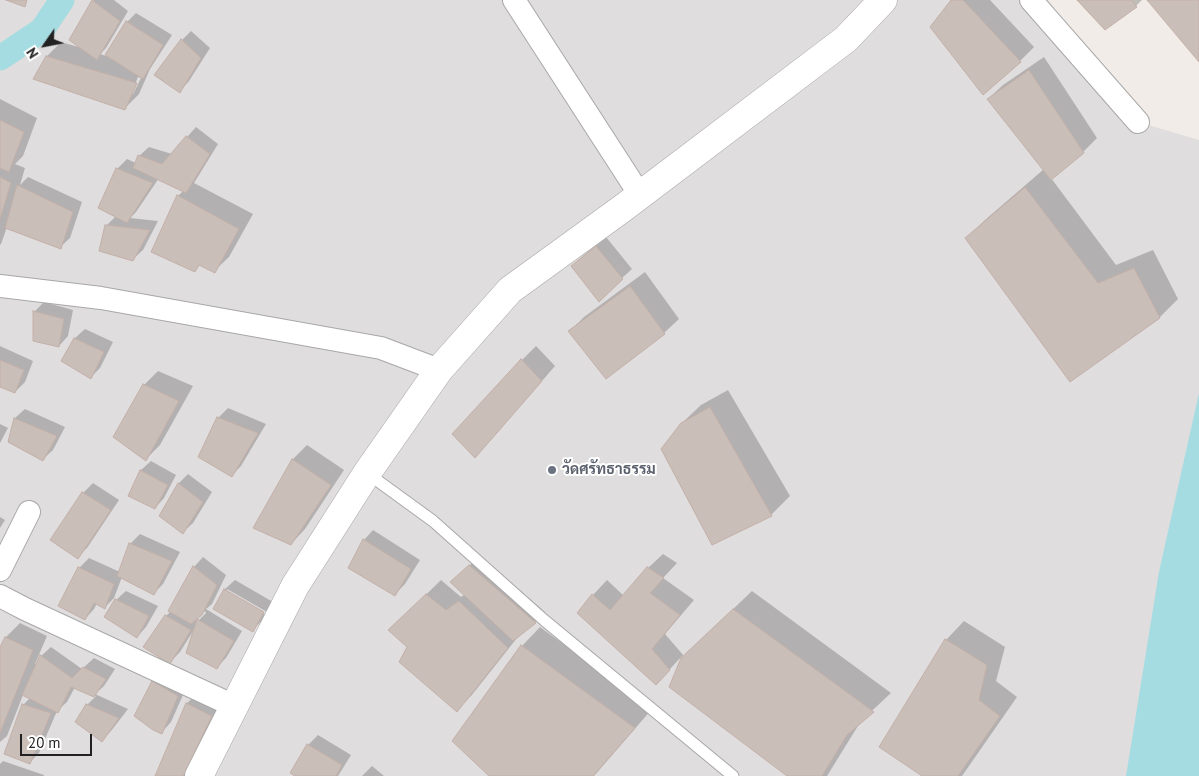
<!DOCTYPE html>
<meta charset="utf-8">
<style>
body{margin:0}
#map{position:relative;width:1199px;height:776px;overflow:hidden;background:#f1ece7;font-family:"PT Sans",sans-serif}
canvas{display:block}
.north{position:absolute;left:20px;top:20px;width:50px;height:50px;-webkit-text-stroke:4px #fff;paint-order:stroke;rotate:237deg;font-size:14px;font-weight:700;line-height:20px;text-align:center;color:#212121}
.north::after{content:'';display:block;margin:auto;width:18px;height:22px;background:#212121;clip-path:polygon(50% 0,100% 100%,50% 72%,0 100%)}
.scale{position:absolute;left:20px;top:734px;width:72px;height:22px;box-sizing:border-box;border:2px solid #212121;border-top:0;padding-left:6px;font-size:15px;line-height:18px;white-space:nowrap;color:#212121;-webkit-text-stroke:4px #fff;paint-order:stroke}
</style>
<div id="map">
<canvas width="1199" height="776"></canvas>
<div class="north">N</div>
<div class="scale">20 m</div>
</div>
<script>
const ctx = document.querySelector('canvas').getContext('2d');
ctx.lineJoin = 'round';
function paint(path, color) { ctx.fillStyle = color; ctx.fill(path, 'evenodd'); }
const toPath = rows => new Path2D(rows.map(r => 'M' + r).join(''));
function strokePath(path, color, width, dash) { ctx.strokeStyle = color; ctx.lineWidth = width; ctx.lineCap = dash ? 'butt' : 'round'; ctx.setLineDash(dash || []); ctx.stroke(path); }
function write(font, color, halo, rows, align = 'center') {
  ctx.font = font + ' "PT Sans",Sarabun,sans-serif'; ctx.lineWidth = 4; ctx.setLineDash([]); ctx.textBaseline = 'middle'; ctx.strokeStyle = halo; ctx.fillStyle = color; for (const [text, x, y, turn = 0] of rows) {
    ctx.save(); ctx.translate(x, y); ctx.rotate((+turn || 0) * Math.PI / 180); ctx.textAlign = isNaN(turn) ? turn : align; if (halo) ctx.strokeText(text, 0, 0); ctx.fillText(text, 0, 0); ctx.restore();
  }
}
paint(toPath([
 [0,0,1048,0,1138,122,1199,140,1199,776,0,776]
]), '#dfddde');
paint(toPath([
 [1199,393,1199,776,1126,776,1159,572]
]), '#a5dce1');
paint(toPath([
 [94,0,114,0,128,11,106,48,100,54,106,56,127,22,136,13,172,35,150,69,139,94,124,109,47,56,61,42,82,48,71,40],
 [138,77,141,78,133,94,131,94],
 [953,0,990,0,1034,47,1020,61,983,93],
 [1079,0,1142,0,1136,6],
 [191,31,210,48,189,81,180,91,182,40],
 [1044,57,1097,138,1083,152,1051,178,1116,265,1153,250,1178,299,1160,317,1071,380,967,238,985,220,1044,169,988,99,1003,85],
 [0,99,37,118,23,156,15,164,25,168,20,185,28,177,82,202,70,238,60,247,7,227,1,244,0,245],
 [196,127,218,144,194,183,253,214,229,257,214,271,201,264,194,271,178,196,184,190,159,178,136,212,130,218,158,221,143,250,133,259,106,226,116,216,117,169,127,159,136,163,139,156,149,147,172,154],
 [606,237,632,269,622,278,573,266,582,257],
 [645,272,679,319,664,333,570,331,584,317],
 [44,302,73,310,68,336,59,346,34,312],
 [85,329,113,342,100,368,91,377,63,360,75,338],
 [0,346,33,361,25,382,15,392,0,385],
 [536,346,555,366,489,442,475,456,522,360],
 [158,371,193,386,160,445,146,459,144,385],
 [728,390,790,496,771,515,713,543,682,423,701,405],
 [228,408,266,424,241,466,231,476,218,418],
 [25,409,65,427,53,450,43,459,10,441,15,418],
 [0,424,8,428,0,443],
 [307,445,344,470,305,529,291,544,293,459],
 [151,461,176,475,164,498,155,508,129,495,141,470],
 [188,474,212,492,193,523,183,532,161,516,179,483],
 [93,483,119,500,87,548,77,557,51,539,83,493],
 [0,517,5,520,0,528],
 [373,530,420,560,405,584,395,594,364,540],
 [140,534,180,552,163,584,154,593,122,577,114,598,105,607,97,603,94,609,85,619,60,606,79,568,89,558,120,572,130,544],
 [663,554,677,563,663,578,694,600,665,634,684,656,752,591,891,693,861,721,827,776,789,776,671,686,683,655,656,684,579,613,593,595,607,580,624,596,648,568],
 [480,556,545,612,535,622,521,633,471,696,456,710,409,646,390,630,441,580,461,597,465,594,461,573],
 [203,557,226,575,212,604,206,609,242,631,226,658,216,668,195,628,180,652,170,662,145,646,166,616,171,611,194,567],
 [205,611,206,613,199,620,196,618],
 [235,580,273,602,267,612,227,589,227,592,266,615,262,621,252,630,215,609,225,589],
 [126,591,158,606,146,627,137,637,116,600],
 [964,621,1005,647,996,681,1017,697,962,776,924,776,946,640],
 [20,623,47,636,35,664,37,665,41,656,51,647,82,669,94,658,115,669,104,686,95,694,128,709,111,731,102,740,87,705,96,696,75,687,67,702,57,711,39,753,30,762,23,705,30,698,23,695,7,736,0,742,0,650,6,637],
 [540,627,652,709,594,776,491,776,522,646],
 [162,673,187,686,171,722,162,732,153,682],
 [197,694,221,706,187,776,156,776,187,703],
 [318,735,351,755,338,776,297,776,292,773,308,745],
 [3,761,44,775,44,776,0,776,0,764],
 [372,766,384,776,362,776]
]), '#0003');
strokePath(toPath([
 [0,58,42,30,62,0]
]), '#a5dce1', 25);
const building = toPath([
 [6,0,27,0,25,7,6,0],
 [92,0,120,21,97,60,69,40,92,0],
 [951,0,963,0,1021,62,983,95,930,27,951,0],
 [1077,0,1131,0,1137,7,1105,30,1077,0],
 [1147,0,1199,0,1199,62,1147,0],
 [126,21,163,45,143,79,105,55,126,21],
 [181,39,201,58,180,93,154,75,181,39],
 [46,56,137,83,125,110,33,79,46,56],
 [1029,70,1084,153,1051,180,987,99,1029,70],
 [0,120,24,132,9,172,0,168,0,120],
 [186,136,210,154,186,193,133,168,138,155,162,164,186,136],
 [116,168,153,183,127,223,98,208,116,168],
 [0,177,11,183,0,219,0,177],
 [17,185,73,212,61,249,5,228,17,185],
 [1025,187,1098,283,1134,268,1160,318,1070,382,965,238,1025,187],
 [177,195,239,229,215,273,199,265,195,272,151,252,177,195],
 [105,225,150,230,133,261,99,251,105,225],
 [596,246,623,279,599,302,571,266,596,246],
 [630,286,665,334,606,379,568,331,630,286],
 [33,311,64,319,59,347,33,341,33,311],
 [74,338,104,352,91,379,61,361,74,338],
 [521,359,542,381,475,458,452,434,521,359],
 [0,360,24,370,15,393,0,387,0,360],
 [143,384,179,401,146,461,113,437,143,384],
 [710,407,772,516,712,545,661,449,681,423,710,407],
 [217,417,258,433,232,477,198,457,217,417],
 [14,418,57,436,43,461,8,442,14,418],
 [292,459,331,485,291,545,253,528,292,459],
 [140,470,168,485,155,509,128,496,140,470],
 [178,483,203,502,183,534,159,516,178,483],
 [82,492,111,510,78,559,50,540,82,492],
 [363,539,411,569,395,596,348,568,363,539],
 [129,543,172,561,154,595,117,576,129,543],
 [469,565,536,623,513,641,450,582,469,565],
 [193,566,217,585,202,615,191,624,168,611,193,566],
 [78,567,114,584,105,609,94,603,85,620,58,606,78,567],
 [647,567,664,578,650,593,680,615,652,649,670,670,656,685,577,613,592,594,610,610,647,567],
 [224,589,264,612,253,632,213,609,224,589],
 [426,594,446,610,459,601,508,648,457,712,399,662,407,647,388,630,426,594],
 [115,599,149,616,137,638,104,617,115,599],
 [733,609,874,712,847,735,822,776,787,776,669,687,681,658,733,609],
 [165,615,191,630,170,664,143,647,165,615],
 [197,619,234,641,217,669,186,653,197,619],
 [5,637,33,650,0,733,0,647,5,637],
 [945,639,987,665,979,700,1000,716,958,776,922,776,879,747,945,639],
 [521,645,635,728,593,776,489,776,452,741,521,645],
 [40,655,72,678,83,667,106,679,94,697,71,687,58,713,22,695,40,655],
 [152,681,178,696,162,734,153,730,134,716,152,681],
 [186,703,212,716,183,776,155,776,186,703],
 [22,704,51,713,30,764,4,754,22,704],
 [86,704,119,718,102,742,75,722,86,704],
 [307,744,342,765,336,776,295,776,290,773,307,744]
]);
paint(building, '#cabeb9');
strokePath(building, '#c4b0a8', 1);
const service = toPath([
 [367,473,433,521,544,620,733,776]
]);
const minor = toPath([
 [514,0,640,195],
 [1031,0,1138,122],
 [0,286,101,298,381,348,439,370],
 [0,570,29,512],
 [0,596,25,609,234,706]
]);
const tertiary = toPath([
 [199,776,295,586,367,473,439,370,510,290,623,208,846,39,883,0]
]);
strokePath(service, '#a8a8a8', 13);
strokePath(minor, '#a8a8a8', 24);
strokePath(tertiary, '#a8a8a8', 29);
strokePath(service, '#fff', 11);
strokePath(minor, '#fff', 22);
strokePath(tertiary, '#fff', 28);
for (const [x, y, r, color] of [
 [552,470,5,"#6b7280"]
]) { const dot = new Path2D(); dot.arc(x, y, r, 0, 2 * Math.PI); ctx.fillStyle = color; ctx.fill(dot); strokePath(dot, '#fff', 2); }
write('bold 15px', '#5b616d', '#fff', [
 ["วัดศรัทธาธรรม",562,470]
], 'left');
</script>
